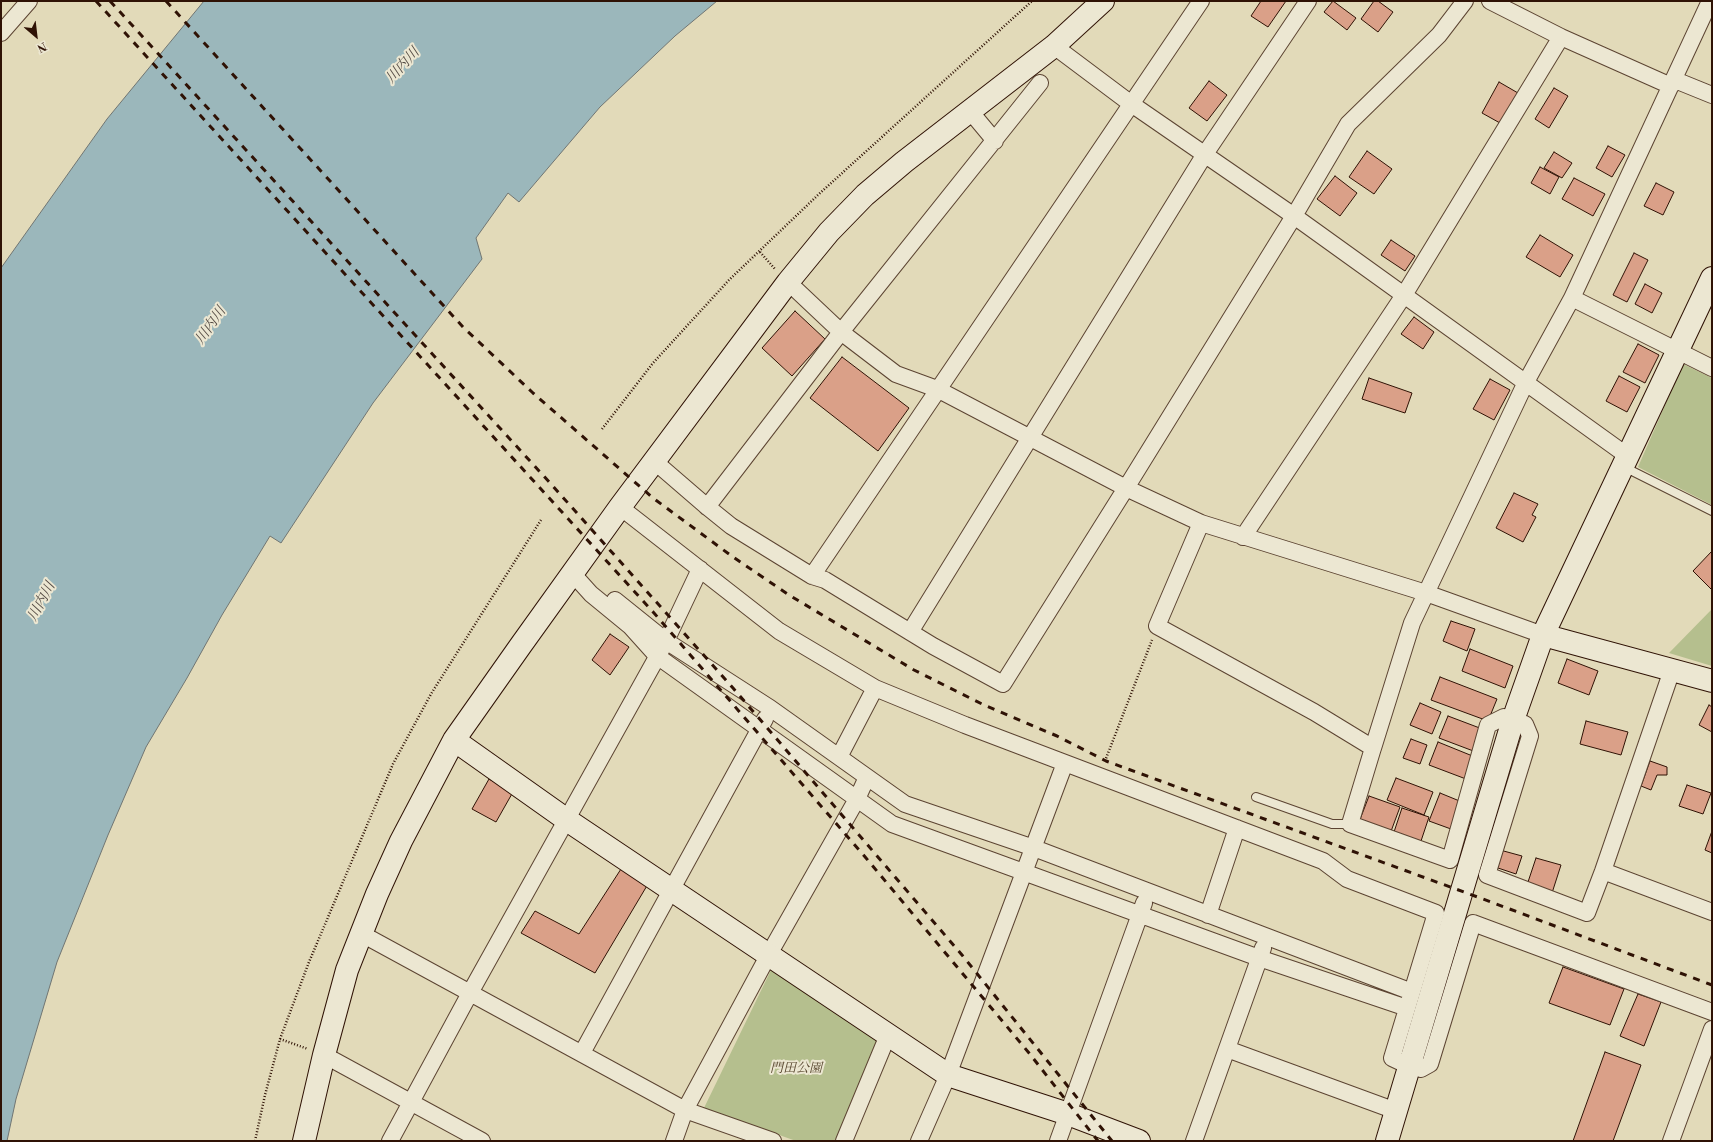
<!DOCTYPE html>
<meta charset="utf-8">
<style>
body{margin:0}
#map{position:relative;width:1713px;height:1142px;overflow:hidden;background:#e2dab9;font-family:"Libre Bodoni",serif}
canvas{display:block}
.frame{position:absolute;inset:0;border:2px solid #2f1205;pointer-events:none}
.north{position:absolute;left:16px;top:16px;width:40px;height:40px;-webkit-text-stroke:3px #ece7d2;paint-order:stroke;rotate:152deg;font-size:11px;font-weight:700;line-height:16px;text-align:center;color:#2f1205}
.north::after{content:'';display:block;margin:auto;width:14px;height:18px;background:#2f1205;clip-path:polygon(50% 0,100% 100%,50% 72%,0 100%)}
</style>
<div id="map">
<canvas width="1713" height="1142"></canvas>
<div class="frame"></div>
<div class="north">N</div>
</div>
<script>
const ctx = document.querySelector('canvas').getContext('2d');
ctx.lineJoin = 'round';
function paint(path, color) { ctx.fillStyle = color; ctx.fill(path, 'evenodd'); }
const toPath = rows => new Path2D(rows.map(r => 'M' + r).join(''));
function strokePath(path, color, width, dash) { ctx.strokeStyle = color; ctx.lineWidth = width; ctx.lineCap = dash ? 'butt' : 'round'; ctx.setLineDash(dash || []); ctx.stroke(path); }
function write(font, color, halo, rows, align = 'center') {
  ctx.font = font + ' "Libre Bodoni","Noto Serif JP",serif'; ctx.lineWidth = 4; ctx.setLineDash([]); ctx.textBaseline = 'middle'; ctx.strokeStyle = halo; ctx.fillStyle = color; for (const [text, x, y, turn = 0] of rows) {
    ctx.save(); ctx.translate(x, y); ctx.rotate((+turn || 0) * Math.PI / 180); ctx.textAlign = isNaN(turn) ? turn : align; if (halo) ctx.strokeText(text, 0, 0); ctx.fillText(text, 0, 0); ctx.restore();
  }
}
paint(toPath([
 [1683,364,1712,378,1712,505,1638,467],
 [1712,609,1712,666,1669,653],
 [772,968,879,1040,838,1141,796,1141,704,1108]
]), '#b5bf8e');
const water = toPath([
 [204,1,717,1,675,36,600,107,519,202,508,193,476,238,482,259,373,403,281,543,270,536,222,615,187,678,146,747,108,835,57,962,16,1099,7,1141,1,1141,1,268,107,119,204,1]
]);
paint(water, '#9bb7bb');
strokePath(water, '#707572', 1);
const building = toPath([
 [1261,1,1286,1,1268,27,1251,16,1261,1],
 [1333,1,1356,18,1347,30,1324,12,1333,1],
 [1374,1,1378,1,1393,12,1378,32,1361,19,1374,1],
 [1209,81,1227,95,1207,121,1189,108,1209,81],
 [1499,82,1518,93,1500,123,1482,113,1499,82],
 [1554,88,1568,96,1549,128,1535,119,1554,88],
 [1608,146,1625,155,1612,177,1596,168,1608,146],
 [1367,151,1392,169,1374,194,1349,177,1367,151],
 [1554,152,1572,163,1562,178,1544,168,1554,152],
 [1540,167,1559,177,1550,194,1531,183,1540,167],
 [1335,176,1357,193,1340,216,1317,199,1335,176],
 [1574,178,1605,194,1593,216,1562,199,1574,178],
 [1656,183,1674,192,1663,215,1644,206,1656,183],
 [1540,235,1573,255,1560,277,1526,257,1540,235],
 [1391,240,1415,256,1405,271,1381,255,1391,240],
 [1634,253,1648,260,1627,302,1613,295,1634,253],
 [1645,284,1662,293,1652,313,1635,304,1645,284],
 [795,311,825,339,792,376,762,348,795,311],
 [1414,317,1434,332,1423,349,1401,334,1414,317],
 [1638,344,1659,355,1645,383,1623,372,1638,344],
 [842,357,909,408,878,451,810,398,842,357],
 [1619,376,1640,387,1627,412,1606,401,1619,376],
 [1369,378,1412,393,1405,413,1362,399,1369,378],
 [1490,379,1510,390,1494,420,1473,409,1490,379],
 [1514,493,1538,504,1532,515,1536,517,1523,542,1496,528,1514,493],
 [1712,551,1712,590,1693,571,1712,551],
 [1451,621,1475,629,1467,651,1443,641,1451,621],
 [610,634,629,647,610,675,592,660,610,634],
 [1470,649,1513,666,1505,688,1462,671,1470,649],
 [1567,659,1598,671,1589,695,1558,683,1567,659],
 [1440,677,1497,699,1488,721,1431,700,1440,677],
 [1420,703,1441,712,1432,734,1410,725,1420,703],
 [1709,705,1712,707,1712,732,1699,725,1709,705],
 [1448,716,1485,730,1476,752,1439,738,1448,716],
 [1586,721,1628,732,1621,755,1580,744,1586,721],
 [1411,739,1427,745,1420,764,1403,758,1411,739],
 [1438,742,1475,757,1466,779,1429,765,1438,742],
 [1650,761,1667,767,1667,775,1657,775,1651,790,1641,786,1650,761],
 [1396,778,1433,792,1424,815,1387,800,1396,778],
 [489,779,513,792,496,822,472,809,489,779],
 [1687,785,1711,793,1703,814,1679,806,1687,785],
 [1440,793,1462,802,1451,829,1429,821,1440,793],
 [1369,796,1400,807,1390,834,1359,822,1369,796],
 [1402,808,1429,817,1420,844,1393,835,1402,808],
 [1712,831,1712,853,1705,850,1712,831],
 [1500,850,1522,856,1516,874,1495,867,1500,850],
 [1536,858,1561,865,1552,893,1527,885,1536,858],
 [621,869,648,884,595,973,521,933,535,911,579,934,621,869],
 [1563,967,1624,989,1610,1025,1549,1003,1563,967],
 [1638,994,1661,1002,1644,1046,1620,1036,1638,994],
 [1605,1052,1641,1065,1613,1141,1573,1141,1605,1052]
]);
paint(building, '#daa088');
strokePath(building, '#2f1205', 1);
const lane = toPath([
 [1624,467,1712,511],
 [1256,797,1332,824,1350,824]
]);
const street = toPath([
 [1490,1,1561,37,1671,86],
 [1,33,29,1],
 [1054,46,1130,103,1294,216,1629,457],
 [1675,80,1712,95],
 [970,111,995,141],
 [788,282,841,332,896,374,937,389,1126,488,1201,523,1426,593,1543,635],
 [1572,298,1712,368],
 [654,461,705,505,731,526,812,576,825,580,933,646,1003,684,1126,488,1294,216,1348,124,1439,35,1465,1],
 [620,507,779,631,875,688,965,725,1323,861,1347,879,1436,913,1392,1058,1409,1066,1421,1069,1430,1064,1473,923,1712,1012],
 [707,507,841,332,1040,83],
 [1201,523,1157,626,1314,712,1373,748,1412,623,1526,382,1572,298,1710,1],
 [1243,537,1404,295,1561,37],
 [573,574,591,594,630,626,657,656,892,824,1259,958,1407,1008],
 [812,576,1201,1],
 [615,600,666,641,770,708,905,804,1034,848,1412,992],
 [910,632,1205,154,1308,1],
 [1373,748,1350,824,1450,860,1488,725,1504,717,1525,724,1530,736,1487,875,1587,913,1603,871,1672,670],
 [839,757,875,688],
 [1603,871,1712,912],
 [1208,915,1237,828],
 [360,933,685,1110,773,1141],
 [1227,1049,1396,1111],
 [582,1053,765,719],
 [324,1055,482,1141],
 [390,1141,470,993,666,641,700,569],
 [674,1141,685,1110,768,956,857,799,867,777],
 [844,1141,888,1035],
 [919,1141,948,1075,1065,763],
 [1058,1141,1144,903],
 [1194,1141,1263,948],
 [1671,1141,1712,1029]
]);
const secondary = toPath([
 [1543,635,1712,681],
 [454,740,567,820,948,1075,1068,1114,1139,1141],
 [304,1141,324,1055,347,970,377,894,401,841,454,740,521,645,620,507,788,282,829,232,865,195,904,162,1054,46,1103,1],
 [1387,1141,1513,720,1543,635,1712,278]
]);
strokePath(lane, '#5c4432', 10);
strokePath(street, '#5c4432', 18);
strokePath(secondary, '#2f1205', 24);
strokePath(toPath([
 [760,252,775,269],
 [602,429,653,363,729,280,819,194,1032,1],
 [1105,761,1152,640],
 [280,1039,308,1049],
 [255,1141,265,1095,280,1039,309,962,393,764,431,694,541,520]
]), '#2f1205', 2.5, [1, 2]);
strokePath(lane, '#ece7d2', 8);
strokePath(street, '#ece7d2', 16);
strokePath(secondary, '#ece7d2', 22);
strokePath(toPath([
 [96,1,654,613,866,858,1029,1053,1098,1141],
 [110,1,551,484,733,688,962,955,1112,1141],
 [166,1,463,327,533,393,653,498,733,557,789,595,914,670,982,704,1057,736,1106,761,1483,899,1712,985]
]), '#2f1205', 3, [7, 7]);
write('italic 13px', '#57462e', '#ece7d2', [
 ["門田公園",796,1069]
]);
write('italic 14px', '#554c45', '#ece7d2', [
 ["川内川",403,66,-48],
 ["川内川",211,326,-55],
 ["川内川",42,602,-62]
]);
</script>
